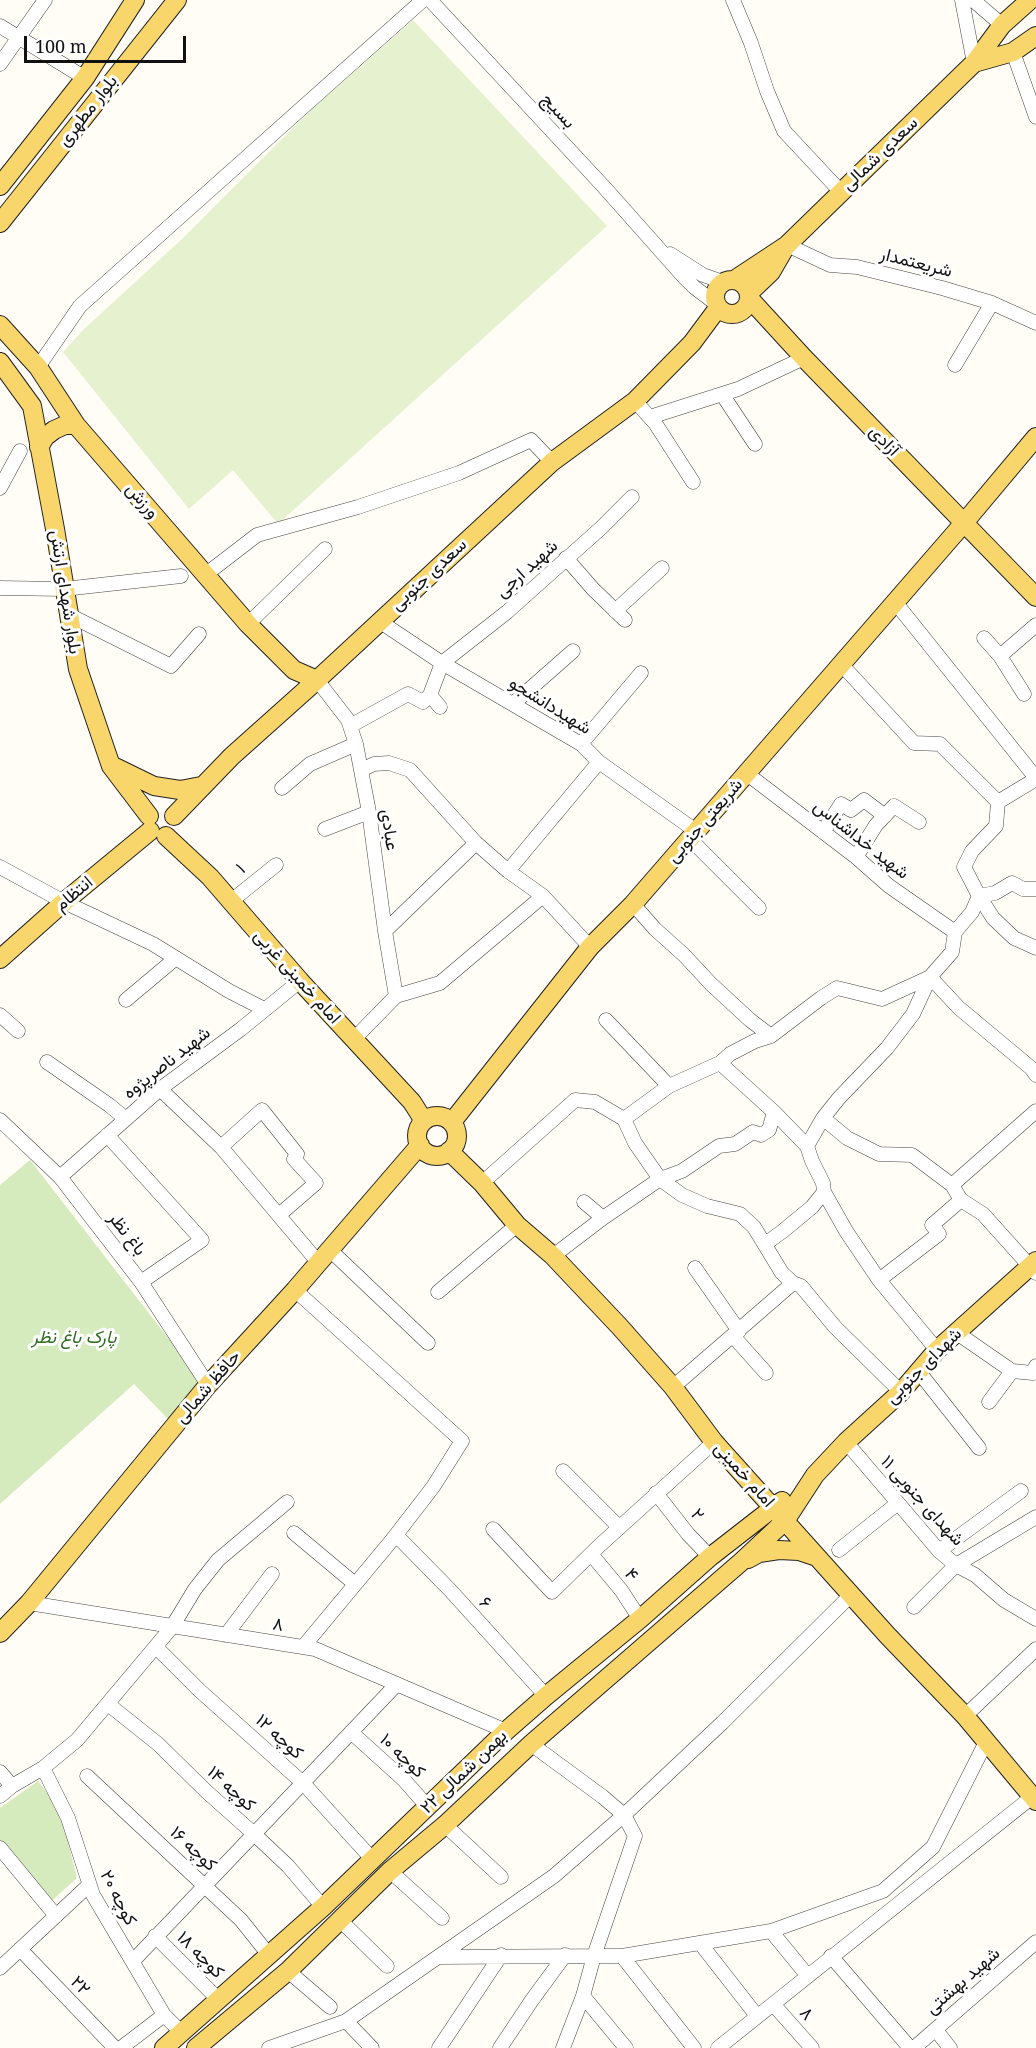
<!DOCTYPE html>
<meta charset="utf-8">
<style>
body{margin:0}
#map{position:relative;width:1036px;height:2048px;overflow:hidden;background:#fffdf5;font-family:"Noto Serif",serif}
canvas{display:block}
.scale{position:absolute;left:24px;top:36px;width:162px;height:27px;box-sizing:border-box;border:3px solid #111;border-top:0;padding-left:8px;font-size:18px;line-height:21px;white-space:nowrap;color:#111;-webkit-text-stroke:4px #fff;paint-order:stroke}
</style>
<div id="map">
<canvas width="1036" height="2048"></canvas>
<div class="scale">100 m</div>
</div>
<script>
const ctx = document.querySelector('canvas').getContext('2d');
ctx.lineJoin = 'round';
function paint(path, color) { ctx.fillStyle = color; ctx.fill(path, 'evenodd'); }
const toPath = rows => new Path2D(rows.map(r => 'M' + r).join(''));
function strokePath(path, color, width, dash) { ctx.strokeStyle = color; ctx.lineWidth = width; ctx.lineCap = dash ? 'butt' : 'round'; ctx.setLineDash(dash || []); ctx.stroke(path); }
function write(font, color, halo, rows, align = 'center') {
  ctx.font = font + ' "Noto Serif",Vazirmatn,serif'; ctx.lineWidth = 6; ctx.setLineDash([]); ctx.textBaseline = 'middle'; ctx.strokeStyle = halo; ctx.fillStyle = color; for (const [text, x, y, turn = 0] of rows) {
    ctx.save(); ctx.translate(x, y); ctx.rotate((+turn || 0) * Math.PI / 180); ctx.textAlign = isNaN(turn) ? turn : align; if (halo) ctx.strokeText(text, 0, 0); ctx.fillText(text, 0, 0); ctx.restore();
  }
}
paint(toPath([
 [30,1160,203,1383,170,1421,134,1384,0,1504,0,1185],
 [38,1781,51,1798,63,1822,77,1878,47,1905,0,1842,0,1808]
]), '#d5ebbd');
paint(toPath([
 [413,20,607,226,278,524,233,470,189,509,63,352,82,331,183,238,311,110]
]), '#e6f2cf');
const minor = toPath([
 [430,0,604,187,684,277,694,287,715,303],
 [733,0,751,43,767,91,784,131,841,192],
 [962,0,974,63],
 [973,0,1002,25],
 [0,26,85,78],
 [1013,52,1036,117],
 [0,64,45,0],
 [787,245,830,265,857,267,942,288,992,303,1036,323],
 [670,254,703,275,723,282],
 [955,365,992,303],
 [38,367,80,306,423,0],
 [722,394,755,444],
 [635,401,655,423,693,482],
 [650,417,738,389,804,358],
 [0,488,20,451],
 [566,558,593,589,625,620],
 [205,575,257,535,358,507,459,473,531,440,552,462],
 [0,588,64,589,181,576],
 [895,602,1036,778],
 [615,611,662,568],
 [69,615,171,666,199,634],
 [379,621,442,663,581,744,599,762,696,831],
 [248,624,325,549],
 [984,638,1000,656],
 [841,664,914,743,940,744,998,802],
 [317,680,348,720,356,744,369,812,385,931,396,996],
 [1024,694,1000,656,1036,625],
 [430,695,440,707],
 [514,703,573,651],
 [350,726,408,694,423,702,430,695,442,663,507,612,601,528,632,497],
 [581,744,641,673],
 [361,770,374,764,389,763,410,770,476,843,508,871,543,896,590,947],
 [746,773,856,857,889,886,955,932],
 [282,788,310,764,356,744],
 [325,829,369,812],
 [823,832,841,804,851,810,864,800,885,816],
 [689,838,759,908],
 [856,857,876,825,894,806,919,822],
 [0,867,64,902,153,944,229,991,264,1009],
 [508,871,599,762],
 [1036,889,1023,889,1012,883,995,893,979,896,993,918,1014,938,1036,948],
 [230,902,276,865],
 [633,904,655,929,684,955,711,984,750,1020,771,1036],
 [385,931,476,843],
 [126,1000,176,958],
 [0,1015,18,1031],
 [606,1020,669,1086],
 [354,1039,396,996,440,983,543,896],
 [47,1062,109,1105,126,1119],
 [720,1063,774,1112,807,1146],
 [160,1089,221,1147,318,1262],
 [823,1118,847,1138,879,1154,912,1155,952,1185,961,1200,983,1214,1036,1273],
 [624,1119,635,1143,660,1179,682,1195,707,1206,740,1214,754,1227,782,1273,793,1283,801,1286,835,1327,901,1392],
 [0,1120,60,1177,141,1282,208,1385],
 [107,1135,202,1240,141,1282],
 [221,1147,262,1110,297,1154,294,1159,316,1183,279,1215],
 [60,1177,160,1089,241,1029,300,981],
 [482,1183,575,1100,595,1102,624,1119,669,1086,720,1063,730,1054,755,1041,771,1036,821,998,837,988,882,999,930,977,952,952,955,932,972,912,979,896,964,867,972,851,996,826,998,802,1036,779],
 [952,1185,1036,1111],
 [584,1202,603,1218],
 [765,1244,783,1231,812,1207,824,1192],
 [329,1249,428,1343],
 [553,1256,603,1218,660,1179,682,1171,719,1146,735,1144,753,1132,761,1135,769,1130,774,1112],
 [695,1268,739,1331],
 [879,1280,939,1234,932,1225,961,1200],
 [295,1290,462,1441,433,1487,392,1540,303,1647],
 [438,1292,517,1225],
 [957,1333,1012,1371,1033,1373,1036,1366],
 [733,1336,766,1373],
 [937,1350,879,1280,846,1231,824,1192,823,1183,812,1161,807,1146,823,1118,839,1098,887,1048,913,1014,930,977,959,1008,1031,1068,1036,1075],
 [919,1372,979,1448],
 [673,1387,793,1283],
 [989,1402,1012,1371],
 [846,1442,939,1551,956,1565,975,1575,1004,1600,1036,1619],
 [563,1471,619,1527],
 [656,1493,688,1534,710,1557],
 [493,1529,552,1592,599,1546,714,1442],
 [294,1533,355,1584],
 [396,1535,450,1590,546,1696],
 [839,1550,898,1503],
 [939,1551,1021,1491],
 [591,1554,621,1590,640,1619],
 [29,1603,315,1649,506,1731],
 [914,1607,956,1565,1036,1517],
 [226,1635,272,1574],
 [156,1647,199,1690,303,1783,373,1860],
 [108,1704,158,1744,207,1792,253,1833,288,1866,323,1907],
 [965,1716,1036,1649],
 [351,1732,404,1780,427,1806],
 [531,1744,603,1797,624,1815,635,1836,594,1956,622,1956,771,1931,883,1891,933,1847,986,1742],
 [43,1768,68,1818,93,1895,164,2015,182,2033],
 [0,1772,12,1786],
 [87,1776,241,1920,269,1955],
 [0,1796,12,1786,43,1768,77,1740,172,1627,195,1589,218,1560,287,1502],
 [445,1825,501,1877],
 [0,1848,56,1916],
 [390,1871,442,1918],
 [341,1921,387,1966],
 [771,1931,807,1975],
 [155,1936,219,2000],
 [700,1943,757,2016],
 [20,1949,115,2048],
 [622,1956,694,2048],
 [831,1956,910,2048],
 [438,1957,594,1956,583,1996,563,2048],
 [133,1961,397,1684],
 [0,1968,89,1885],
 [288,1971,330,2007],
 [583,1996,626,2048],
 [773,2004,812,2048],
 [346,2021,372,2048],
 [936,2030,950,2048],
 [121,2048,164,2015],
 [269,2048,346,2021,554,1876,624,1815,722,1723,852,1594],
 [439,2048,501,1955],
 [500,2048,532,2000,565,1955],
 [718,2048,1032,1797],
 [914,2048,1036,1942]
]);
const major = toPath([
 [974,63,1013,52,1036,36],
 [0,186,85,78,135,0],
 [0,223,177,0],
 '715 297a17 17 0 1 1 34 0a17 17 0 1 1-34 0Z',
 [734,280,787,245,974,63,1002,25,1030,0],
 [749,293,771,272,786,246],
 [749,298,804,358,1036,597],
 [0,325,38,367,76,425,248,624,294,670,317,680],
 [0,362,32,406,55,529,78,669,111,766,149,816],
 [39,447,45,437,54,430,65,425,76,425],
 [113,766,154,786,180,790,201,786],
 [174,816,232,756,317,680,552,462,635,401,692,343,718,308],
 [166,836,210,877,300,981,412,1102,424,1121],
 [0,959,64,902,150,831],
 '417 1136a20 20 0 1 1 40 0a20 20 0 1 1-40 0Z',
 [452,1122,590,947,633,904,963,524,1036,437],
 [449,1151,482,1183,517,1225,553,1256,620,1327,673,1387,714,1442,888,1636,965,1716,1036,1801],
 [748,1559,759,1553,779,1550,799,1551,817,1557],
 [0,1633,29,1603,208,1385,295,1290,420,1145],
 [164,2048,323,1907,506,1731,546,1696,640,1619,710,1557,782,1501],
 [196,2048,288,1971,390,1871,445,1825,531,1744,741,1562,785,1521,815,1475,846,1442,901,1392,937,1350,1036,1261]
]);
strokePath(minor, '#444', 15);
strokePath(major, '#222', 20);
strokePath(minor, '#fff', 14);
strokePath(major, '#f9d66b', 18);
write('18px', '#111', '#fff', [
 ["بلوار مطهری",88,111,-52],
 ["بسیج",558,111,47],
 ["سعدی شمالی",880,154,-44],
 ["شریعتمدار",916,263,14],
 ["آزادی",884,441,46],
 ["ورزش",142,501,49],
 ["شهید ارجی",527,569,-42],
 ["سعدی جنوبی",429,575,-43],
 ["بلوار شهدای ارتش",65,592,81],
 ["شهیددانشجو",550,706,32],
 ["شریعتی جنوبی",705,821,-49],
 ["عبادی",389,830,82],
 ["شهید خداشناس",861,840,38],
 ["۱",241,869,-40],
 ["انتظام",74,894,-40],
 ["امام خمینی غربی",297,977,48],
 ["شهید ناصرپژوه",167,1063,-38],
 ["باغ نظر",127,1234,52],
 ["شهدای جنوبی",924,1366,-45],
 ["حافظ شمالی",208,1387,-49],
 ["امام خمینی",744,1475,48],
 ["۱۱ شهدای جنوبی",922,1501,48],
 ["۲",697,1515,51],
 ["۴",631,1575,52],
 ["۶",485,1603,48],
 ["۸",278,1625,9],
 ["کوچه ۱۲",279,1737,42],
 ["کوچه ۱۰",402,1756,44],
 ["۲۲ بهمن شمالی",464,1772,-44],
 ["کوچه ۱۴",231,1789,42],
 ["کوچه ۱۶",193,1849,43],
 ["کوچه ۲۰",118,1898,63],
 ["کوچه ۱۸",200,1955,45],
 ["شهید بهشتی",963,1981,-41],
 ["۲۲",80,1986,46],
 ["۸",806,2014,48]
]);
write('italic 18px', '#2f6b1f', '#fff', [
 ["پارک باغ نظر",74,1338]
]);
</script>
